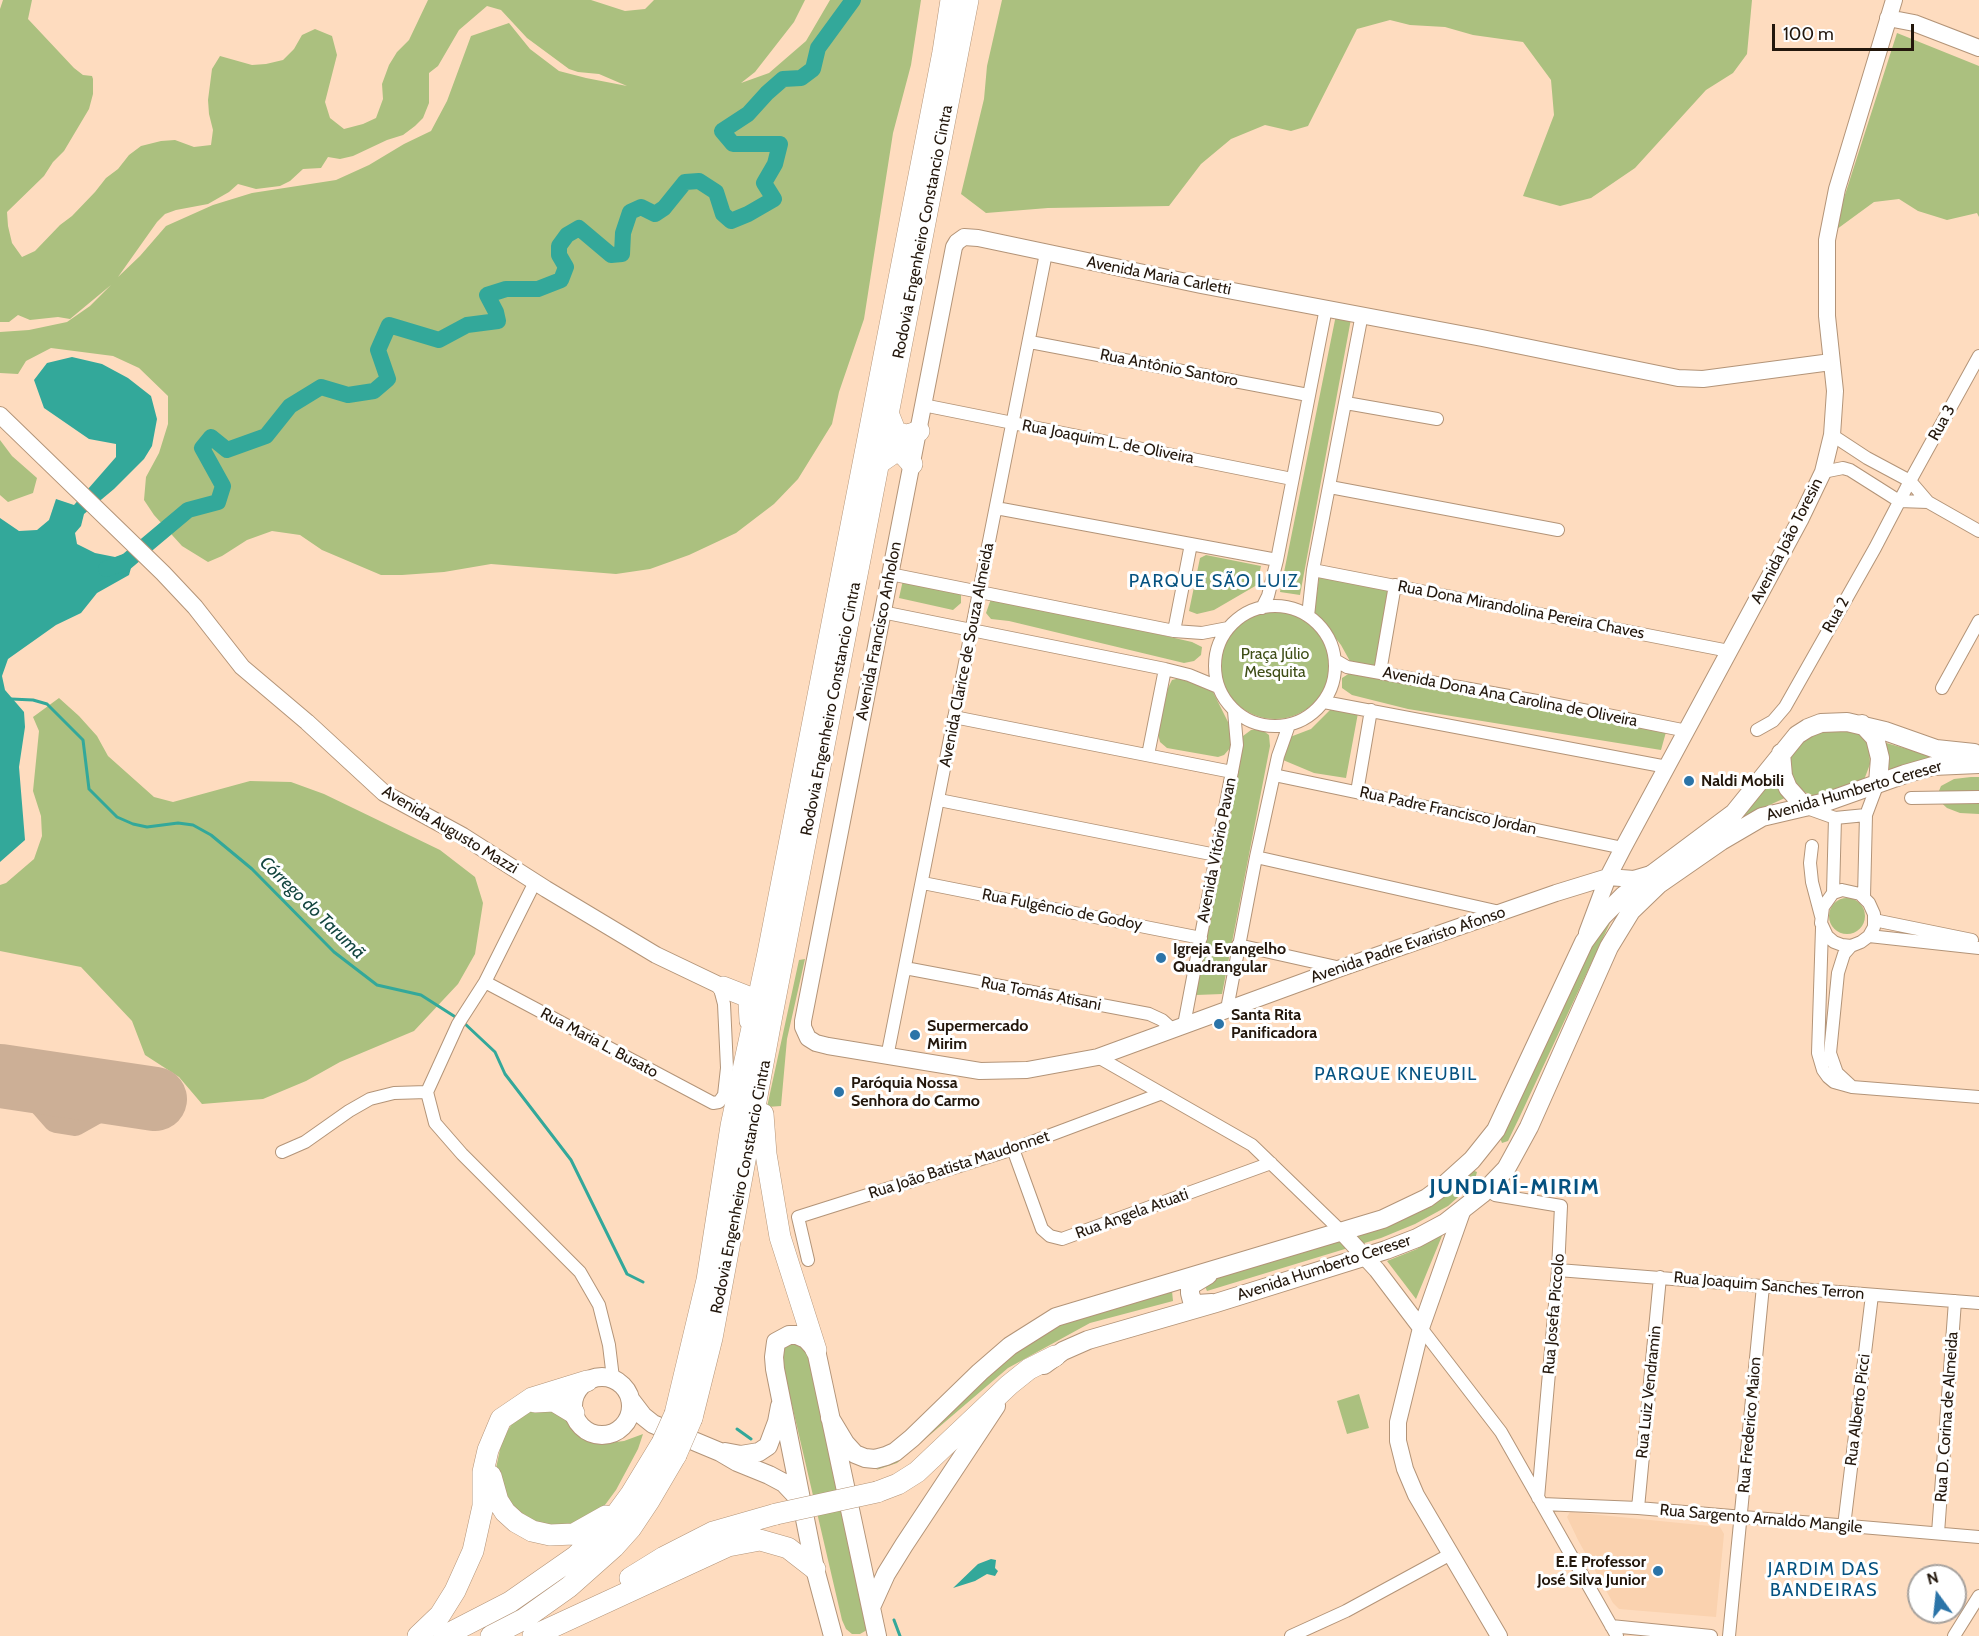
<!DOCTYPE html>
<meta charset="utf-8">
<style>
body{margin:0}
#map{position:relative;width:1979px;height:1636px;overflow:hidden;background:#fedcbf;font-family:Cabin,sans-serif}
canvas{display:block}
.north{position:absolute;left:1907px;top:1564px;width:60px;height:60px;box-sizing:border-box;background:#fff;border:2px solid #a7a29e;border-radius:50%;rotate:345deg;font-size:16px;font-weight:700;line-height:24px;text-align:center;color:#23170c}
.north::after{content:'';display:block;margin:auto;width:21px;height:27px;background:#2b74a8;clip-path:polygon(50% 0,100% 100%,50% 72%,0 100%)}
.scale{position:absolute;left:1772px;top:24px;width:142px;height:27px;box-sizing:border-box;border:3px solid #23170c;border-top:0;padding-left:8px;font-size:18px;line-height:21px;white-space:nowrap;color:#23170c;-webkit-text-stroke:4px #fff;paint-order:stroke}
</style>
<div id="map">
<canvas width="1979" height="1636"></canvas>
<div class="north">N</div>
<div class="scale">100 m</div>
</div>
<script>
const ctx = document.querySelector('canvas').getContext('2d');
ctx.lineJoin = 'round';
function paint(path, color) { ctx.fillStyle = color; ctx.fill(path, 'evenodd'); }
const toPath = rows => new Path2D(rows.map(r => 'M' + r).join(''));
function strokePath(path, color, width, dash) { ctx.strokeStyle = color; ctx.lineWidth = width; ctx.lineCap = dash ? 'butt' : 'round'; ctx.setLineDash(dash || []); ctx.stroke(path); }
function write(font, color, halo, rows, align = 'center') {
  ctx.font = font + ' Cabin,sans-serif'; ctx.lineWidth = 6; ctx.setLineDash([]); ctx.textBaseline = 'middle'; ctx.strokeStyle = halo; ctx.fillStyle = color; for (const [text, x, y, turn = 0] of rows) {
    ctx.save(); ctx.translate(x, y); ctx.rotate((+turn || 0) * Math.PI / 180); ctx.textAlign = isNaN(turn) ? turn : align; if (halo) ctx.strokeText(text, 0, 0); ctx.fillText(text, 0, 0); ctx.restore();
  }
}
paint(toPath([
 [1570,1512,1720,1527,1724,1534,1716,1617,1619,1609,1613,1603,1578,1540,1567,1517]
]), '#fad2af');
paint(toPath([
 [3,0,32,0,28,19,74,68,83,75,92,76,93,79,93,94,89,109,64,151,53,162,44,176,7,212,8,226,12,243,22,257,35,251,60,225,72,216,95,192,106,178,118,169,129,155,141,146,161,141,175,140,194,147,211,145,213,130,209,114,208,100,212,69,220,56,252,65,266,64,283,60,294,49,302,35,315,29,332,36,337,55,325,102,330,118,344,129,363,124,376,118,383,99,382,84,389,65,397,52,409,40,428,0,591,0,625,11,645,9,654,0,805,0,794,22,755,72,741,83,769,73,806,41,830,0,921,0,911,65,893,133,864,319,839,392,832,424,798,479,774,504,736,533,689,555,650,569,616,574,491,564,444,572,402,575,381,575,322,550,300,535,272,531,247,540,222,556,208,562,182,546,154,515,144,500,146,477,159,453,168,424,168,396,139,368,113,356,51,348,26,361,18,374,0,373,0,332,29,330,67,322,90,306,111,285,70,319,58,317,30,320,18,315,9,322,0,322,0,9],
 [487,6,501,10,527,38,569,69,578,72,599,74,627,86,586,78,559,71,530,49,509,23,471,36,447,101,431,131,404,144,369,165,336,180,252,193,213,205,166,226,140,256,118,277,157,222,165,214,176,210,208,204,229,192,238,184,256,189,280,186,290,181,303,169,321,168,328,157,340,159,353,156,387,140,403,135,415,126,423,118,429,103,429,73,438,66,459,30],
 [1002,0,1752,0,1747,54,1733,73,1706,90,1635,168,1591,198,1560,206,1523,196,1554,115,1551,80,1523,42,1473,35,1445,27,1410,25,1390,20,1357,29,1308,126,1291,131,1265,125,1231,139,1201,164,1169,206,1048,208,986,213,961,194,984,99,987,66],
 [1897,33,1979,66,1979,217,1977,213,1947,220,1918,211,1899,199,1874,202,1833,232],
 [1336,315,1351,319,1300,595,1280,592],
 [0,440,12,456,37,478,33,493,8,502,0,495],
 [1206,555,1261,566,1257,585,1214,610,1197,614,1189,611,1200,558],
 [1319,577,1391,589,1376,668,1351,663,1341,645,1326,626,1314,616],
 [903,580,961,591,961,603,953,610,899,598],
 [992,596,1192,642,1202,647,1201,655,1194,661,1184,663,1009,621,991,619,986,613],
 '1219 663a56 56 0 1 1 112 0a56 56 0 1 1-112 0Z',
 [1353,671,1666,732,1661,750,1408,709,1352,695,1342,688,1342,678],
 [1180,678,1210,686,1231,728,1231,747,1224,755,1218,757,1167,748,1160,742,1158,734,1168,688,1172,680],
 [59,698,79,716,97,736,108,756,154,797,173,802,250,781,291,782,324,794,440,850,475,877,483,903,475,954,458,984,414,1031,340,1062,306,1081,263,1099,202,1104,179,1077,145,1055,132,1021,81,967,0,951,0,885,6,883,34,859,42,836,41,816,33,791,39,731,33,717],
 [1332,708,1358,713,1346,778,1314,773,1283,760,1290,737,1311,729],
 [1847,726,1869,741,1870,764,1864,780,1857,784,1815,796,1804,792,1796,786,1791,776,1789,765,1791,748,1803,736],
 [1261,729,1269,735,1270,746,1222,994,1196,995,1243,736,1251,730],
 [1883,742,1935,757,1886,771],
 [1775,770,1787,797,1761,809,1734,825],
 [1971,777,1979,777,1979,814,1960,813,1947,808,1936,798,1941,786,1954,779],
 '1829 916a18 18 0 1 1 36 0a18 18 0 1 1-36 0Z',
 [1617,908,1521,1114,1508,1141,1502,1143,1500,1138,1594,937],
 [805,959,787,1039,781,1106,767,1107,799,960],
 [1470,1169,1477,1172,1474,1183,1448,1206,1415,1224,1381,1238,1207,1291,1203,1282,1348,1239],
 [1444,1231,1416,1299,1387,1261,1417,1249],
 [1172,1291,1173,1301,1090,1323,1008,1368,897,1463,876,1470,908,1448,995,1367,1056,1323],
 [797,1341,806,1349,843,1505,867,1630,860,1634,852,1634,846,1629,842,1620,781,1358,782,1346],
 [1359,1394,1369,1428,1347,1434,1337,1401],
 [545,1407,560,1410,574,1430,584,1438,599,1444,624,1441,643,1434,638,1449,616,1490,602,1509,579,1525,541,1527,510,1505,495,1473,502,1440,513,1422,530,1412]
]), '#abc07f');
paint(toPath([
 [72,357,102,364,128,378,151,396,157,419,152,446,144,459,114,489,84,514,81,526,75,533,77,544,95,553,115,557,123,554,131,568,129,575,97,593,81,613,56,625,8,659,2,676,5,690,24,712,25,727,19,767,25,840,0,862,0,518,19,531,37,530,49,520,56,499,74,505,116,457,116,444,89,439,44,408,34,380,47,363],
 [991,1559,996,1560,995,1568,998,1571,995,1576,987,1574,975,1581,953,1588,978,1564]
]), '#33a89a');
strokePath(toPath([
 [11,699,33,700,47,704,83,740,89,789,117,817,133,824,147,827,178,823,193,825,211,835,252,869,334,952,377,985,421,995,457,1018],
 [463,1022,495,1052,505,1074,571,1160,627,1274,643,1282],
 [737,1429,751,1439],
 [894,1620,900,1636]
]), '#33a89a', 3);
strokePath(toPath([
 [106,569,126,562,188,510,218,502,223,486,202,448,211,437,227,450,266,436,290,406,321,387,348,395,374,391,388,379,378,350,389,325,439,340,467,325,498,321,496,312,487,295,506,289,538,289,561,280,566,267,559,255,559,246,567,235,579,228,611,255,622,254,623,233,630,212,641,207,655,214,664,208,685,182,699,181,716,192,723,214,731,221,748,214,774,199,764,183,775,164,780,144,733,144,722,131,748,114,767,93,783,79,801,78,813,69,818,48,853,0]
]), '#33a89a', 16);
strokePath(toPath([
 [20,1079,56,1120,75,1123,125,1095]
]), '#ccaf96', 26);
strokePath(toPath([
 [0,1076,155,1099]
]), '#ccaf96', 64);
const street = toPath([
 [1030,342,1308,395],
 [1346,403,1437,419],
 [923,405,1292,479],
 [1832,435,1867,458,1910,481,1928,502,1979,531],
 [1823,472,1843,468,1850,470,1899,501,1928,502],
 [1330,487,1558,530],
 [996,508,1277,560],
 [1313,570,1729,651],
 [890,574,1174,631,1202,633,1228,628],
 '1215 666a60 60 0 1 1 120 0a60 60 0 1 1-120 0Z',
 [1262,608,1268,596,1277,560,1326,308],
 [882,612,1165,669,1189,675,1218,687],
 [1308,616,1313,570,1362,314],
 [1174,631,1191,544],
 [1335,660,1347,667,1548,703,1687,731],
 [1380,672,1395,585],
 [1942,688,1979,621],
 [1324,702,1667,767],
 [954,717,1232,772],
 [1757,730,1773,721,1785,707,1875,548,1910,481,1979,356],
 [1148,755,1165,669],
 [1274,775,1623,848],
 [1357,792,1371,710],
 [1911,798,1979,797],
 [939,800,1216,855],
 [1807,808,1835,818,1866,815],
 [1812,846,1810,863,1812,882,1821,916],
 [1256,857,1500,912],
 [535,882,485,982,458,1024,427,1092,435,1123,462,1154,580,1272,599,1305,609,1345,613,1378],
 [923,883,1201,938],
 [1842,890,1860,894,1869,903,1874,914,1874,927,1869,936,1861,942,1851,946,1842,945,1834,942,1827,936,1821,923,1823,907,1833,893,1842,890],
 [1833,893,1835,818],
 [1864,897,1866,815,1878,783],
 [1874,920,1972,940],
 [1822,928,1818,1053,1823,1070,1828,1077,1834,1082,1852,1087,1979,1097],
 [1869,936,1979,948],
 [1238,945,1341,968],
 [1851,946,1844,954,1838,973,1830,1053,1837,1073,1851,1086],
 [905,968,1149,1014,1162,1020,1172,1029],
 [485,982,713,1103,719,1102,724,1095,727,1068,724,1004,719,985],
 [1227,1009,1256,857,1278,756,1289,725],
 [1184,1025,1237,745,1234,711],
 [887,1057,1046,253],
 [1098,1057,1252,1145,1341,1231],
 [1013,1149,1042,1229,1050,1236,1062,1239,1271,1163],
 [282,1152,305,1142,349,1111,370,1099,394,1093,427,1092],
 [1487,1189,1495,1195,1561,1206,1558,1270,1538,1498],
 [808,1260,798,1217,1013,1149,1160,1094],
 [1558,1270,1979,1303],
 [1421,1328,1501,1432,1617,1636],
 [1542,1504,1638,1508,1979,1537],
 [1638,1508,1660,1277],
 [1844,1526,1872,1295],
 [1938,1533,1955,1301],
 [1611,1626,1711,1636],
 [1291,1636,1346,1611,1449,1555],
 [1729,1636,1763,1286],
 [1954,1636,1979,1596]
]);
const secondary = toPath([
 [1888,18,1914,23,1979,48],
 [0,415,163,573,195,607,242,667,307,722,384,793,463,836,546,889,656,955,723,987],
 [1651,874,1634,879,1608,877,1556,893,1341,968,1098,1057,1027,1070,980,1071,828,1046,816,1043,808,1038,803,1027,803,1021,954,247,957,242,964,237,978,238,1201,285,1482,338,1678,378,1703,379,1831,362],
 [1587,933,1608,877,1623,848,1800,520,1823,472,1832,435,1835,391,1827,316,1827,240,1837,189,1894,0],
 [1463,1209,1421,1328,1398,1422,1398,1441,1405,1469,1416,1495,1499,1636],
 [1341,1231,1377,1270,1421,1328]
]);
const primary = toPath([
 [1862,724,1875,738,1880,758,1878,783],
 [1781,753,1783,776,1788,788,1805,807],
 [1208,1275,1193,1284,1190,1288,1190,1293,1192,1301,1197,1304,1212,1303],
 [1044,1365,1063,1351,1088,1340,1216,1303,1386,1250,1417,1238,1445,1223,1482,1194,1506,1169,1511,1160,1529,1127,1609,947,1631,911,1659,884,1721,841,1762,817,1826,802,1905,774,1933,766,1979,764],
 '573 1406a29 29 0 1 1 58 0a29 29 0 1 1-58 0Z',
 [630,1399,643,1416,653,1424,720,1452,737,1462,769,1475,784,1483,801,1501],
 [830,1418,845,1443,855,1454,865,1458,875,1459,886,1456,895,1452,912,1438,980,1372,1010,1346,1056,1317,1383,1219,1427,1198,1442,1187,1472,1160,1496,1130,1584,942,1602,917,1623,896,1734,813,1797,735,1808,728,1821,723,1847,722,1885,731,1936,749,1974,753],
 [725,1452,741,1455,759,1452,768,1446,777,1422,780,1406],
 [872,1605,886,1574,904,1545,996,1406],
 [833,1636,815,1569,775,1369,774,1357,776,1342,789,1335,797,1335,806,1339,816,1350,877,1636]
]);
const highway = toPath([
 [888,413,896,433,908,435,919,431],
 [879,463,892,454,898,452,905,456,912,464],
 [723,987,746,996,749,1002,750,1021],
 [763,1114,766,1154,780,1237,816,1350],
 [535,1402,554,1401,574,1413],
 [675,1414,707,1280,731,1126,768,953,943,52,951,0],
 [692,1418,712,1338,772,1015,968,0],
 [491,1476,498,1501,505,1512,516,1522,532,1531,550,1535,574,1534,606,1516],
 [877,1492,898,1484,917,1472,1009,1385,1029,1369,1055,1356],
 [630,1578,664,1557,713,1532,776,1514],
 [418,1636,440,1615,455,1591,473,1551,483,1506,483,1472,488,1450,501,1419,532,1398,587,1381],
 [444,1636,510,1602,576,1556,609,1524,631,1494,662,1443],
 [491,1636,524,1619,569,1587,614,1547,631,1528,649,1501,676,1455],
 [533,1636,728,1546,760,1540,788,1548,815,1569]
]);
strokePath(street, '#b39478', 14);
strokePath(secondary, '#b39478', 18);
strokePath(primary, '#b39478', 20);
strokePath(highway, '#b39478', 22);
strokePath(street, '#fff', 12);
strokePath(secondary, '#fff', 16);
strokePath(primary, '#fff', 18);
strokePath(highway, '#fff', 21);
const highwayBridge = toPath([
 [662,1443,675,1414],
 [676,1455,692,1418],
 [776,1514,877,1492]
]);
strokePath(highwayBridge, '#b39478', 22, []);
strokePath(highwayBridge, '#fff', 21);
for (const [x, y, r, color] of [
 [1689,781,6,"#2b74a8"],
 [1161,958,6,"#2b74a8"],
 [1219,1024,6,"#2b74a8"],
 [915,1035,6,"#2b74a8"],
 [839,1092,6,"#2b74a8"],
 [1658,1571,6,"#2b74a8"]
]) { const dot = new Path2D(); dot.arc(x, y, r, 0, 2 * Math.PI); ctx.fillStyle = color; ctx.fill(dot); strokePath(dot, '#fff', 2); }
write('16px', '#23170c', '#fff', [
 ["Rodovia Engenheiro Constancio Cintra",923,232,-79],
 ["Avenida Maria Carletti",1159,276,11],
 ["Rua Antônio Santoro",1169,368,11],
 ["Rua 3",1942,423,-61],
 ["Rua Joaquim L. de Oliveira",1108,442,11],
 ["Avenida João Toresin",1787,541,-63],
 ["Rua Dona Mirandolina Pereira Chaves",1521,610,11],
 ["Rua 2",1836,615,-61],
 ["Avenida Francisco Anholon",879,631,-79],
 ["Avenida Clarice de Souza Almeida",967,655,-79],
 ["Avenida Dona Ana Carolina de Oliveira",1510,697,11],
 ["Rodovia Engenheiro Constancio Cintra",831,709,-79],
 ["Avenida Humberto Cereser",1854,791,-16],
 ["Rua Padre Francisco Jordan",1448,811,12],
 ["Avenida Augusto Mazzi",450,830,31],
 ["Avenida Vitório Pavan",1217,850,-79],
 ["Rua Fulgêncio de Godoy",1062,910,11],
 ["Avenida Padre Evaristo Afonso",1408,945,-19],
 ["Rua Tomás Atisani",1041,994,11],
 ["Rua Maria L. Busato",599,1043,28],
 ["Rua João Batista Maudonnet",959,1165,-18],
 ["Rodovia Engenheiro Constancio Cintra",741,1187,-79],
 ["Rua Angela Atuati",1132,1214,-20],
 ["Avenida Humberto Cereser",1324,1268,-18],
 ["Rua Joaquim Sanches Terron",1769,1286,5],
 ["Rua Josefa Piccolo",1554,1314,-85],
 ["Rua Luiz Vendramin",1649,1392,-84],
 ["Rua Alberto Picci",1858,1410,-83],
 ["Rua D. Corina de Almeida",1947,1417,-86],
 ["Rua Frederico Maion",1750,1425,-85],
 ["Rua Sargento Arnaldo Mangile",1761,1519,5]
]);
write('16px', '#3e4d16', '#fff', [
 ["Praça Júlio",1275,654],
 ["Mesquita",1275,672]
]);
write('bold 16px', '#23170c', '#fff', [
 ["Naldi Mobili",1701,781],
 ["Igreja Evangelho",1173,949],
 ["Quadrangular",1173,967],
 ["Santa Rita",1231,1015],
 ["Panificadora",1231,1033],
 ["Supermercado",927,1026],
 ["Mirim",927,1044],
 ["Paróquia Nossa",851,1083],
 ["Senhora do Carmo",851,1101],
 ["E.E Professor",1646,1562,"right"],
 ["José Silva Junior",1646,1580,"right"]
], 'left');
ctx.letterSpacing = '1.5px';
write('18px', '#065280', '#fff', [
 ["PARQUE SÃO LUIZ",1214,582],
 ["PARQUE KNEUBIL",1396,1075],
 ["JARDIM DAS",1824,1570],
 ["BANDEIRAS",1824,1591]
]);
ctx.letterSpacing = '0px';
write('italic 18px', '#13453f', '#fff', [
 ["Córrego do Tarumã",312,908,44]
]);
ctx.letterSpacing = '1.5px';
write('bold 22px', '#065280', '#fff', [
 ["JUNDIAÍ-MIRIM",1515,1188]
]);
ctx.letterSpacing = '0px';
</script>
